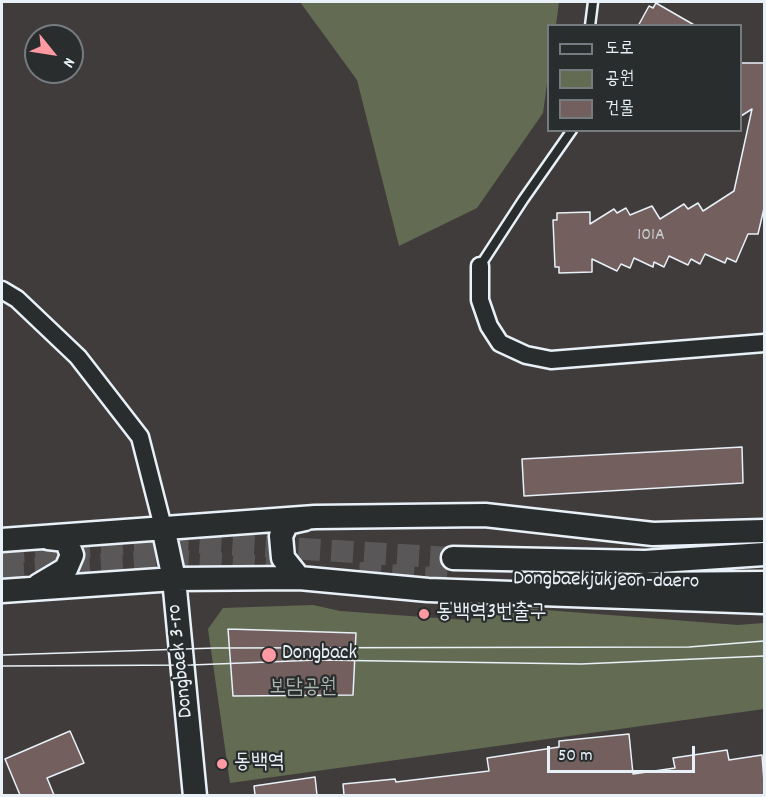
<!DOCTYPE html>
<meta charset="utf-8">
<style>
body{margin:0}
#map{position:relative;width:766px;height:797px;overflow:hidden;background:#403c3c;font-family:Dekko,"Poor Story",sans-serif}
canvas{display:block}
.frame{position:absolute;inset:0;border:3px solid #e8f1f8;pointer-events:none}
.legend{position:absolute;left:547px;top:24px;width:195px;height:108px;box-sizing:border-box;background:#2a2d2e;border:2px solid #767b7f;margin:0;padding:8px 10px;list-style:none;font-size:18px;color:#e8f1f8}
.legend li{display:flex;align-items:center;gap:12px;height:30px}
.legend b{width:30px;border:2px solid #767b7f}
.north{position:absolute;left:24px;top:24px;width:60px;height:60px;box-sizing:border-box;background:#2a2d2e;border:2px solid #767b7f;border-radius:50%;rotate:120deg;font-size:16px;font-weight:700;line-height:24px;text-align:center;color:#e8f1f8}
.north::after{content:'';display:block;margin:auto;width:21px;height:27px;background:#ff9aa2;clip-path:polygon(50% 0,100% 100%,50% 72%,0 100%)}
.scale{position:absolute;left:547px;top:746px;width:148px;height:27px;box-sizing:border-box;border:3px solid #e8f1f8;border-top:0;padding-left:8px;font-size:18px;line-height:21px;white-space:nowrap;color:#e8f1f8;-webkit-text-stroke:4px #2a2d2e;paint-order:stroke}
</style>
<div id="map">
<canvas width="766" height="797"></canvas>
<div class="frame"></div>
<ul class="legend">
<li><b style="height:8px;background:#2a2d2e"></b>도로</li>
<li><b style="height:16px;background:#636c52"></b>공원</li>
<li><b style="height:16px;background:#725f5e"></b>건물</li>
</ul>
<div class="north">N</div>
<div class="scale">50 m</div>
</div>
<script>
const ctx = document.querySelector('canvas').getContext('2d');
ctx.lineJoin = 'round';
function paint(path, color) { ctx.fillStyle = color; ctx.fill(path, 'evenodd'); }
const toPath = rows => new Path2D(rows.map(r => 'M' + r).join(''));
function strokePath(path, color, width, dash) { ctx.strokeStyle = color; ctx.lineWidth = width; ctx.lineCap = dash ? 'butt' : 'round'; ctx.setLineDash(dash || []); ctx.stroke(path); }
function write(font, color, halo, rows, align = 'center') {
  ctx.font = font + ' Dekko,"Poor Story",sans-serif'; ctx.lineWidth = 4.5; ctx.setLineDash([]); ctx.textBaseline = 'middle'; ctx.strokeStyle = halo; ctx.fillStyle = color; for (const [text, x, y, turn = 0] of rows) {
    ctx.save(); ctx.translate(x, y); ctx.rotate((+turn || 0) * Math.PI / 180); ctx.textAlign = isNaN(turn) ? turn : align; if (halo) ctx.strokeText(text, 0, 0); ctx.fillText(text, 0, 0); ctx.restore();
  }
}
paint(toPath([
 [300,2,559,2,556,25,548,26,548,76,543,113,477,208,399,246,357,80],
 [313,605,340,611,465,620,520,608,738,625,764,623,764,709,230,783,208,629,223,608]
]), '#636c52');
const building = toPath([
 [656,3,696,26,638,26,649,6,653,8,656,3],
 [741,63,765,63,765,204,758,234,748,234,736,262,727,258,725,263,705,254,700,264,691,259,688,265,669,256,664,267,654,262,653,267,634,258,630,268,621,264,617,271,592,259,592,272,559,273,559,267,555,267,553,220,557,220,557,213,590,212,590,224,614,209,617,213,626,208,630,215,652,206,660,219,684,204,688,209,698,203,703,211,734,191,752,109,741,116,741,63],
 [742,447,743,483,524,496,522,459,742,447],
 [228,629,356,633,353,695,233,696,228,629],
 [70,731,84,763,47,778,54,795,20,795,5,759,70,731],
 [629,734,633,774,675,768,673,758,727,750,729,760,762,755,765,795,344,795,343,784,395,779,396,782,489,771,487,758,559,747,559,741,629,734],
 [315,777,317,795,255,795,254,786,315,777]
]);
paint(building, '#725f5e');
strokePath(building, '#e8f1f8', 1.5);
strokePath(toPath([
 [2,553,173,541,453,558],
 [2,570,173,560,302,569],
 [359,573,448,579]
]), '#595758', 22, [22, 11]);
const lane = toPath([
 [590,26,593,2],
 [480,266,523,200,572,130]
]);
const street = toPath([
 [480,266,480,300,489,326,500,343,526,355,551,360,764,343],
 [2,290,17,299,78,357,140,437,163,527]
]);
const secondary = toPath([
 [163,527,174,579,195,796],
 [2,540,315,517,485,515,653,534,764,531],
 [453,558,645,562,764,554],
 [299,578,283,558,281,536,287,523,305,519],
 [644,584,764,583],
 [39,585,66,569,72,555,66,540,48,538],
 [2,591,174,579,299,578,428,590,764,602]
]);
strokePath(lane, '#e8f1f8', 13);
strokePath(street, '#e8f1f8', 21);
strokePath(secondary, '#e8f1f8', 27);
strokePath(lane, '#2a2d2e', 8);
strokePath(street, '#2a2d2e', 16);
strokePath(secondary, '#2a2d2e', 22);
strokePath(toPath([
 [2,655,215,648,689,647,764,641],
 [2,666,191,665,318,660,581,664,764,656]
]), '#e8f1f8', 1.5);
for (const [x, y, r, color] of [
 [424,614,6,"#ff9aa2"],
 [269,655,8,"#ff9aa2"],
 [222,764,6,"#ff9aa2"]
]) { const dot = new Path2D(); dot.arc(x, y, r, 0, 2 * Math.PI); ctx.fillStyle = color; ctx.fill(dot); strokePath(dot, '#2a2d2e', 2); }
write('18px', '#caccd2', null, [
 ["101A",651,237]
]);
write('21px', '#e8f1f8', '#2a2d2e', [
 ["Dongbaekjukjeon-daero",606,582,1],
 ["Dongbaek 3-ro",182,661,-96]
]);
write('21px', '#e8f1f8', '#2a2d2e', [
 ["동백역3번출구",436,614],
 ["Dongback",282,655],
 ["동백역",234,764]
], 'left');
write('21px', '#acb5ad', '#2a2d2e', [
 ["보담공원",303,689]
]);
</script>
